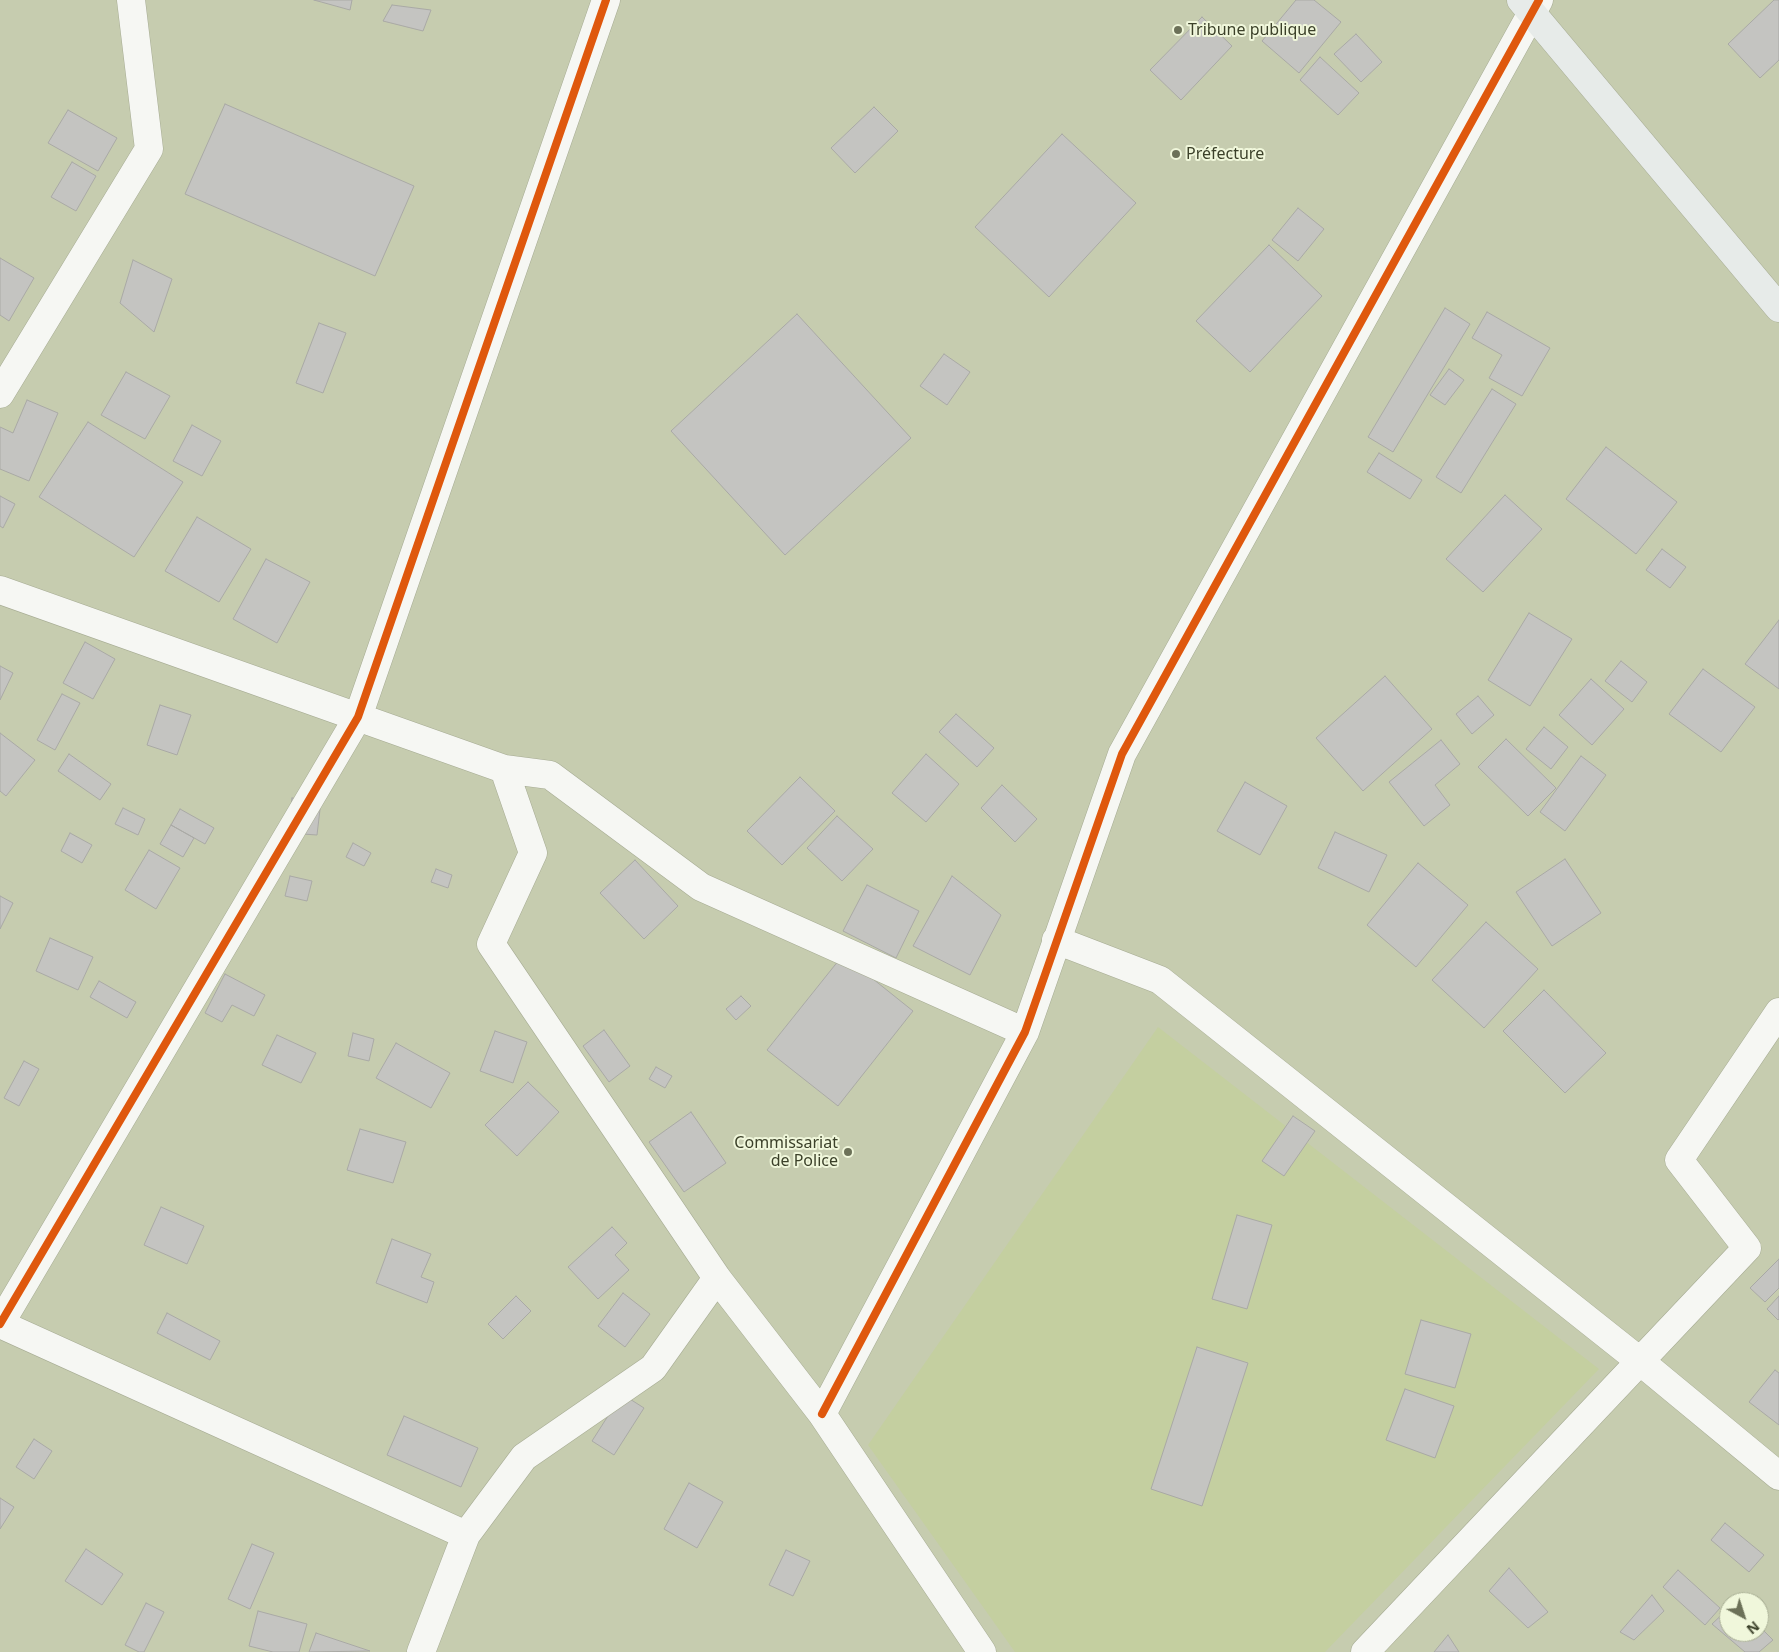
<!DOCTYPE html>
<meta charset="utf-8">
<style>
body{margin:0}
#map{position:relative;width:1779px;height:1652px;overflow:hidden;background:#c6ccaf;font-family:"Noto Sans",sans-serif}
canvas{display:block}
.north{position:absolute;left:1719px;top:1592px;width:50px;height:50px;box-sizing:border-box;background:#f0f7db;border:1px solid #a8ae94;border-radius:50%;rotate:140deg;font-size:14px;font-weight:700;line-height:20px;text-align:center;color:#3b4029}
.north::after{content:'';display:block;margin:auto;width:18px;height:22px;background:#6c7158;clip-path:polygon(50% 0,100% 100%,50% 72%,0 100%)}
</style>
<div id="map">
<canvas width="1779" height="1652"></canvas>
<div class="north">N</div>
</div>
<script>
const ctx = document.querySelector('canvas').getContext('2d');
ctx.lineJoin = 'round';
function paint(path, color) { ctx.fillStyle = color; ctx.fill(path, 'evenodd'); }
const toPath = rows => new Path2D(rows.map(r => 'M' + r).join(''));
function strokePath(path, color, width, dash) { ctx.strokeStyle = color; ctx.lineWidth = width; ctx.lineCap = dash ? 'butt' : 'round'; ctx.setLineDash(dash || []); ctx.stroke(path); }
function write(font, color, halo, rows, align = 'center') {
  ctx.font = font + ' "Noto Sans",sans-serif'; ctx.lineWidth = 4; ctx.setLineDash([]); ctx.textBaseline = 'middle'; ctx.strokeStyle = halo; ctx.fillStyle = color; for (const [text, x, y, turn = 0] of rows) {
    ctx.save(); ctx.translate(x, y); ctx.rotate((+turn || 0) * Math.PI / 180); ctx.textAlign = isNaN(turn) ? turn : align; if (halo) ctx.strokeText(text, 0, 0); ctx.fillText(text, 0, 0); ctx.restore();
  }
}
paint(toPath([
 [1158,1027,1599,1369,1325,1652,1015,1652,868,1445]
]), '#c4cfa0');
const building = toPath([
 [314,0,352,0,350,10,314,0],
 [1296,0,1314,0,1341,22,1299,73,1262,41,1296,0],
 [1774,0,1779,0,1779,60,1760,78,1728,44,1774,0],
 [392,5,431,10,423,31,383,21,392,5],
 [1202,17,1232,46,1181,100,1150,70,1202,17],
 [1356,34,1382,62,1361,82,1334,54,1356,34],
 [1320,57,1359,93,1338,115,1300,80,1320,57],
 [225,104,414,186,375,276,185,194,225,104],
 [874,107,898,131,855,173,831,148,874,107],
 [68,110,117,138,98,171,48,143,68,110],
 [1062,134,1136,203,1049,297,975,227,1062,134],
 [72,162,96,176,76,211,51,197,72,162],
 [1298,208,1324,229,1298,261,1272,240,1298,208],
 [1269,245,1322,296,1250,372,1196,321,1269,245],
 [0,258,34,278,9,321,0,315,0,258],
 [133,260,172,279,154,332,120,303,133,260],
 [1445,308,1470,324,1393,452,1368,437,1445,308],
 [1487,312,1550,348,1522,396,1489,378,1502,355,1472,338,1487,312],
 [797,314,911,438,785,555,671,431,797,314],
 [319,323,346,333,323,393,296,383,319,323],
 [944,354,970,372,947,405,920,386,944,354],
 [1449,369,1464,380,1445,405,1430,395,1449,369],
 [126,372,170,396,145,439,101,415,126,372],
 [1492,389,1516,404,1461,493,1436,477,1492,389],
 [27,400,58,413,29,481,0,469,0,427,13,433,27,400],
 [88,422,183,482,134,557,39,497,88,422],
 [192,425,221,441,202,476,173,461,192,425],
 [1606,447,1677,502,1636,554,1566,499,1606,447],
 [1379,453,1422,480,1410,499,1367,472,1379,453],
 [1505,495,1542,529,1483,592,1446,559,1505,495],
 [0,496,15,504,3,528,0,526,0,496],
 [197,517,251,549,219,602,165,571,197,517],
 [1662,549,1686,567,1670,588,1646,570,1662,549],
 [266,559,310,582,277,643,233,619,266,559],
 [1529,613,1572,639,1530,706,1488,680,1529,613],
 [1779,620,1779,689,1745,664,1779,620],
 [85,642,115,659,93,699,63,683,85,642],
 [1621,661,1647,682,1632,702,1605,681,1621,661],
 [0,666,13,673,0,700,0,666],
 [1703,669,1755,707,1721,752,1669,714,1703,669],
 [1385,676,1432,729,1363,791,1316,738,1385,676],
 [1591,679,1624,709,1592,745,1559,715,1591,679],
 [62,694,80,703,55,750,37,740,62,694],
 [1478,696,1494,715,1472,734,1456,714,1478,696],
 [160,705,191,715,177,755,147,745,160,705],
 [956,714,994,748,977,767,939,732,956,714],
 [1544,727,1568,747,1551,769,1526,749,1544,727],
 [0,733,35,760,6,796,0,791,0,733],
 [1506,739,1556,788,1528,816,1478,767,1506,739],
 [1441,740,1460,764,1435,785,1450,805,1424,826,1389,782,1441,740],
 [69,754,111,784,100,800,58,771,69,754],
 [926,754,959,784,926,822,892,793,926,754],
 [1581,756,1606,775,1565,831,1540,812,1581,756],
 [800,777,835,811,782,865,747,831,800,777],
 [1245,782,1287,806,1260,855,1217,831,1245,782],
 [1002,785,1037,819,1015,842,981,808,1002,785],
 [292,798,321,801,317,835,288,833,292,798],
 [123,808,145,819,138,835,115,824,123,808],
 [180,809,214,828,205,844,171,825,180,809],
 [837,816,873,849,842,881,807,848,837,816],
 [171,825,194,838,183,857,160,844,171,825],
 [1335,832,1387,855,1369,892,1318,868,1335,832],
 [70,833,92,845,82,863,61,851,70,833],
 [353,843,371,853,364,866,346,857,353,843],
 [149,850,180,868,156,909,125,890,149,850],
 [1565,859,1601,913,1552,946,1516,892,1565,859],
 [635,860,678,906,644,939,600,893,635,860],
 [1418,863,1468,905,1416,967,1367,925,1418,863],
 [436,869,452,875,448,888,431,882,436,869],
 [290,876,312,881,307,901,285,896,290,876],
 [952,876,1001,915,970,975,913,946,952,876],
 [867,885,919,911,896,958,843,931,867,885],
 [0,896,13,903,0,929,0,896],
 [1486,922,1538,969,1484,1028,1432,980,1486,922],
 [50,938,93,957,78,990,36,971,50,938],
 [843,955,913,1011,838,1106,767,1050,843,955],
 [225,974,265,995,254,1016,232,1005,222,1022,205,1013,225,974],
 [99,981,136,1002,127,1018,90,997,99,981],
 [1544,990,1606,1053,1565,1093,1503,1031,1544,990],
 [741,996,751,1006,736,1020,726,1009,741,996],
 [604,1030,630,1066,609,1082,583,1046,604,1030],
 [495,1031,527,1042,513,1083,480,1071,495,1031],
 [353,1033,374,1039,369,1061,348,1056,353,1033],
 [277,1035,316,1053,301,1083,262,1065,277,1035],
 [396,1043,450,1073,431,1108,376,1078,396,1043],
 [24,1061,39,1069,19,1106,4,1098,24,1061],
 [656,1067,672,1076,665,1088,649,1079,656,1067],
 [528,1082,559,1112,517,1156,485,1125,528,1082],
 [691,1112,726,1163,684,1192,649,1142,691,1112],
 [1293,1116,1315,1131,1284,1176,1262,1161,1293,1116],
 [360,1129,406,1142,393,1183,347,1170,360,1129],
 [161,1207,204,1226,187,1264,144,1245,161,1207],
 [1237,1215,1272,1225,1247,1309,1212,1299,1237,1215],
 [612,1227,627,1243,615,1255,629,1270,598,1299,568,1267,612,1227],
 [392,1239,431,1254,421,1277,434,1282,427,1303,376,1283,392,1239],
 [1779,1259,1779,1288,1765,1302,1750,1288,1779,1259],
 [623,1293,650,1314,625,1347,598,1326,623,1293],
 [516,1296,531,1311,503,1339,488,1324,516,1296],
 [1779,1296,1779,1319,1778,1320,1767,1309,1779,1296],
 [167,1313,220,1341,210,1360,157,1333,167,1313],
 [1421,1320,1471,1334,1455,1388,1405,1374,1421,1320],
 [1197,1347,1248,1363,1202,1506,1151,1489,1197,1347],
 [1775,1370,1779,1373,1779,1425,1749,1402,1775,1370],
 [1405,1389,1454,1406,1435,1458,1386,1440,1405,1389],
 [622,1394,644,1408,614,1455,592,1441,622,1394],
 [404,1416,478,1448,461,1487,387,1455,404,1416],
 [34,1439,52,1451,34,1479,16,1467,34,1439],
 [689,1483,723,1502,697,1548,664,1529,689,1483],
 [0,1498,14,1507,0,1529,0,1498],
 [1725,1523,1764,1555,1749,1572,1711,1540,1725,1523],
 [252,1544,274,1553,250,1609,228,1599,252,1544],
 [86,1549,123,1574,102,1605,65,1581,86,1549],
 [786,1550,810,1561,793,1596,769,1585,786,1550],
 [1509,1568,1548,1612,1528,1628,1489,1591,1509,1568],
 [1678,1570,1720,1608,1705,1625,1663,1587,1678,1570],
 [1652,1595,1664,1611,1634,1640,1620,1632,1652,1595],
 [146,1603,164,1612,144,1652,139,1652,125,1645,146,1603],
 [1729,1608,1729,1632,1759,1632,1759,1626,1773,1640,1759,1652,1745,1652,1712,1624,1729,1608],
 [258,1611,307,1624,299,1652,273,1652,249,1646,258,1611],
 [316,1633,370,1651,309,1652,316,1633],
 [1448,1635,1459,1652,1434,1652,1448,1635]
]);
paint(building, '#c4c4c1');
strokePath(building, '#a9a9a5', 1);
const street = toPath([
 [0,394,149,149,131,0],
 [0,590,504,769,550,775,701,887,1025,1032],
 [504,769,533,853,491,944,717,1278,822,1414,982,1652],
 [1056,940,1160,980,1641,1362,1779,1476],
 [0,1324,358,717,606,0],
 [0,1324,466,1535],
 [822,1414,1025,1032,1122,754,1539,0],
 [421,1652,466,1535,524,1457,653,1368,717,1278],
 [1365,1652,1747,1248,1679,1160,1779,1012]
]);
const secondary = toPath([
 [1521,0,1779,308]
]);
strokePath(street, '#a6ab93', 29);
strokePath(secondary, '#a6ab93', 29);
strokePath(street, '#f6f7f3', 28);
strokePath(secondary, '#e7ebe9', 28);
strokePath(toPath([
 [0,1324,358,717,606,0],
 [822,1414,1025,1032,1122,754,1539,0]
]), '#df580d', 8);
for (const [x, y, r, color] of [
 [1178,30,5,"#6c7158"],
 [1176,154,5,"#6c7158"],
 [848,1152,5,"#6c7158"]
]) { const dot = new Path2D(); dot.arc(x, y, r, 0, 2 * Math.PI); ctx.fillStyle = color; ctx.fill(dot); strokePath(dot, '#f0f7db', 2); }
write('16px', '#3b4029', '#f0f7db', [
 ["Tribune publique",1188,30],
 ["Préfecture",1186,154],
 ["Commissariat",838,1143,"right"],
 ["de Police",838,1161,"right"]
], 'left');
</script>
